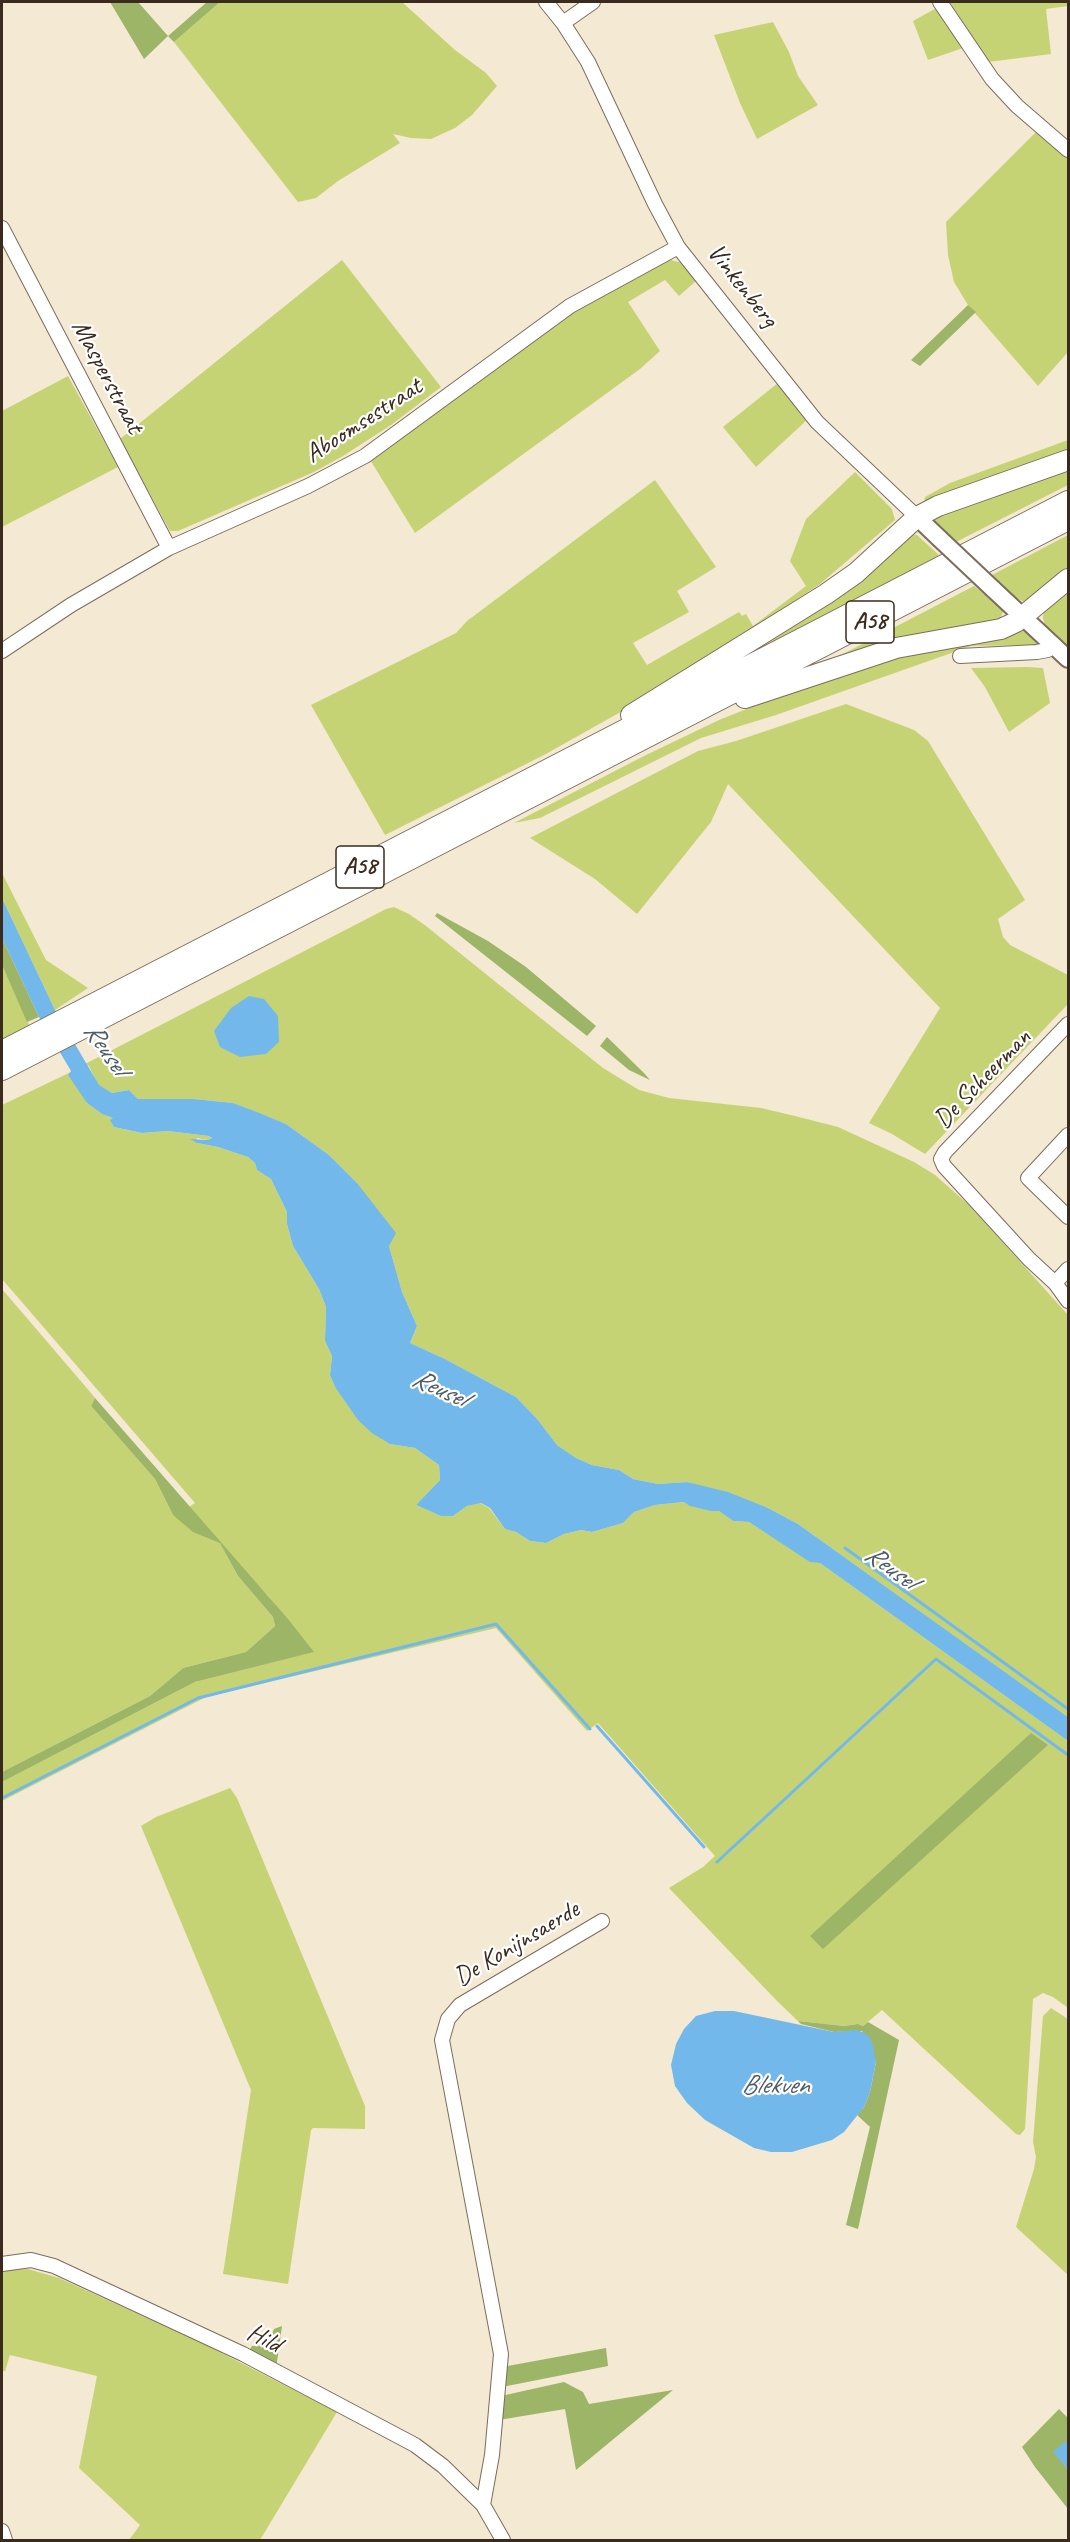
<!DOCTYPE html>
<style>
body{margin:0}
#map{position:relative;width:1070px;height:2542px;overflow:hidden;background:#f4e9d2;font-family:Caveat,sans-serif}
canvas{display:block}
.frame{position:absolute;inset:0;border:3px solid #3b2a1e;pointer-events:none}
</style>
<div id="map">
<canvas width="1070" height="2542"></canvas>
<div class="frame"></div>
</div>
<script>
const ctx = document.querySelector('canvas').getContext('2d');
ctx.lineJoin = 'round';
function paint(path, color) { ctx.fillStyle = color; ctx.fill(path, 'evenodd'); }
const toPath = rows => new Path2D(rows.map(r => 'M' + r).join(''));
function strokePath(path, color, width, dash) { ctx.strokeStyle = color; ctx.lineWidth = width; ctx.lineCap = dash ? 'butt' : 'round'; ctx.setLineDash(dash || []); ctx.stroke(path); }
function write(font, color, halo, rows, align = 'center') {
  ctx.font = font + ' Caveat,sans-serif'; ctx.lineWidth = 4.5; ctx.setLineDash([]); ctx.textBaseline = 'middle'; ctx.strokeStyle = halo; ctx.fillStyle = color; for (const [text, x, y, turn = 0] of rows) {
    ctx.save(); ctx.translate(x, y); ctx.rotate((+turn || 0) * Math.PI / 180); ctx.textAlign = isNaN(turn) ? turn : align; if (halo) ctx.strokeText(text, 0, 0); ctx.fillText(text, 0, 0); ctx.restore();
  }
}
paint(toPath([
 [220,2,402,2,455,50,486,73,497,86,472,115,455,128,431,139,411,138,393,134,400,143,338,181,316,198,298,202,174,42],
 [950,2,1068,2,1068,6,1046,9,1051,54,988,62],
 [940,6,963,48,928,60,913,21],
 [773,22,789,52,798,76,818,105,757,139,740,103,714,35],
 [1040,128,1068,155,1068,352,1038,386,968,305,954,282,948,255,946,222],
 [342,260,441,387,391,425,343,456,314,472,178,531,170,531,120,439],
 [671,260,682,263,696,281,679,296,665,280,628,302,660,351,640,369,415,533,369,458,581,303,657,264],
 [68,376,118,467,2,527,2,411],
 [778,383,807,420,756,467,723,427],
 [1068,440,1068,454,924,502,925,497,950,483],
 [1068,467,1068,485,956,542,935,523,934,518],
 [855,472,892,509,895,520,820,584,658,691,544,755,385,835,311,705,456,633,467,621,655,480,716,567,677,591,689,612,633,643,647,665,739,612,742,616,746,614,753,626,806,586,790,561,806,519],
 [907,533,917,535,940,556,716,672],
 [1068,535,1068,576,1026,603,1016,598,992,575],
 [974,586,1004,610,999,620,818,667],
 [1068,589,1068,649,1046,629,1043,618,1044,610],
 [1022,626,1041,646,1030,650,1030,645,971,646,776,715,701,738,540,818,514,823,644,756,719,720,759,704,897,655],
 [1027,667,1043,668,1050,703,1009,732,985,687,971,668],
 [846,704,914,730,928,741,1025,900,998,919,1003,937,1010,945,1068,975,1068,1004,925,1154,892,1134,869,1123,940,1008,728,784,711,822,637,914,595,879,530,838,698,751,736,741],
 [2,873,46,960,88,988,55,1010,2,898],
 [394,907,409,914,426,926,603,1068,639,1090,669,1098,761,1108,795,1116,838,1127,914,1162,935,1175,969,1205,1068,1315,1068,1717,798,1524,768,1508,687,1482,658,1484,633,1479,619,1470,592,1465,576,1458,557,1445,538,1420,516,1397,445,1359,410,1343,417,1326,402,1292,389,1246,357,1183,329,1155,286,1124,233,1103,194,1099,138,1099,129,1090,112,1093,98,1085,89,1066,85,1064,386,909],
 [2,965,30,1027,2,1042],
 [71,1072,87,1103,102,1114,113,1118,114,1127,142,1133,167,1131,209,1136,212,1138,208,1140,197,1138,197,1143,218,1147,248,1157,255,1163,257,1170,271,1179,287,1212,287,1224,293,1246,319,1289,326,1307,325,1341,332,1356,330,1375,335,1387,390,1444,415,1448,439,1465,440,1480,416,1505,441,1516,453,1516,467,1506,480,1503,489,1508,505,1529,516,1532,530,1541,546,1543,564,1534,581,1530,592,1532,623,1523,634,1512,655,1505,685,1502,691,1506,710,1511,719,1511,733,1521,749,1522,810,1561,820,1563,1068,1741,1068,2008,1053,1997,1043,1993,1033,1999,1025,2129,1020,2135,1016,2134,882,2010,863,2026,858,2024,844,2026,798,2021,777,2001,669,1888,703,1867,715,1856,598,1723,587,1731,496,1628,206,1697,2,1801,2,1782,195,1682,313,1652,269,1597,222,1546,238,1576,273,1617,275,1626,246,1652,183,1668,150,1696,2,1772,2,1289,91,1393,95,1398,91,1406,155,1479,173,1515,219,1542,189,1507,195,1503,2,1279,2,1105],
 [230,1788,237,1798,365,2106,365,2129,313,2128,311,2130,288,2284,223,2274,251,2090,141,1826,156,1817],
 [1051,2008,1068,2019,1068,2275,1016,2227,1034,2169,1036,2157,1033,2142,1043,2016],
 [28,2269,59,2278,204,2344,337,2412,260,2540,129,2540,140,2525,79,2468,97,2376,10,2355,5,2371,2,2371,2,2270]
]), '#c6d374');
paint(toPath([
 [110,2,138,2,168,36,207,2,220,2,174,42,168,36,144,59],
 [968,305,976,312,920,366,911,360],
 [437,913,488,941,526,967,596,1026,587,1036,435,916],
 [2,938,39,1017,27,1022,2,965],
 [607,1037,644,1073,650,1080,629,1070,600,1046],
 [95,1398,288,1619,314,1652,195,1682,2,1782,2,1772,150,1696,183,1668,246,1652,275,1626,273,1617,238,1576,220,1543,193,1532,173,1515,155,1479,91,1406],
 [1031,1733,1048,1745,823,1949,810,1936],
 [798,2021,844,2026,858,2024,863,2026,868,2022,899,2040,858,2229,846,2225,870,2127,857,2115,864,2107,870,2092,876,2062,862,2031,834,2032,801,2024],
 [282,2326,276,2369,247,2354,252,2346,268,2345,274,2329],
 [606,2348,608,2366,502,2387,502,2367],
 [564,2382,583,2392,589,2404,673,2390,576,2470,565,2409,499,2420,501,2396],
 [1059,2409,1068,2418,1068,2442,1067,2441,1054,2452,1068,2469,1068,2509,1035,2467,1022,2447]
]), '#9cb566');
paint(toPath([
 [2,898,55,1010,99,1085,112,1093,129,1090,138,1099,194,1099,233,1103,257,1112,286,1124,329,1155,357,1183,396,1233,389,1246,402,1292,417,1326,410,1343,445,1359,516,1397,538,1420,557,1445,576,1458,592,1465,619,1470,633,1479,658,1484,687,1482,728,1492,768,1508,798,1524,1068,1717,1068,1741,820,1563,810,1562,749,1522,733,1521,719,1511,710,1511,690,1506,684,1502,655,1505,634,1512,623,1523,592,1532,581,1530,564,1534,546,1543,530,1541,516,1532,505,1529,490,1508,481,1503,467,1506,453,1516,441,1516,416,1505,440,1480,439,1465,415,1448,390,1444,372,1433,358,1420,335,1387,330,1375,332,1356,325,1341,326,1307,319,1289,293,1246,287,1224,287,1212,271,1179,257,1170,255,1163,248,1157,218,1147,197,1143,190,1139,208,1140,212,1138,209,1136,167,1131,142,1133,114,1127,110,1120,113,1118,102,1114,87,1103,68,1075,71,1071,39,1017,2,938],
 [249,996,264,999,278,1016,279,1042,266,1054,240,1057,220,1047,214,1031,231,1008],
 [715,2011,734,2011,834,2032,858,2030,866,2034,872,2041,876,2062,870,2092,864,2107,844,2132,832,2140,792,2152,771,2152,754,2148,705,2120,687,2103,675,2086,671,2065,676,2044,684,2029,696,2016],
 [1067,2440,1068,2442,1068,2469,1053,2452]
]), '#73b8ea');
strokePath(toPath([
 [845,1548,1068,1709],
 [597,1726,704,1847],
 [2,1798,198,1698,496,1624,590,1729],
 [717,1862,936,1659,1068,1755]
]), '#73b8ea', 3);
const minor = toPath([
 [546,2,563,23,588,62,655,204,678,247,817,422,917,517],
 [940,2,992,79,1017,106,1068,150],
 [563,23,593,2],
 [2,228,169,548],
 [2,651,71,605,169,548,308,486,365,456,570,306,678,247],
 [960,656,1037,652,1048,650,1053,644],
 [1068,1024,945,1152,941,1159,944,1166,1029,1259,1055,1283,1068,1301],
 [1068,1135,1028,1178,1068,1217],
 [1055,1283,1068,1269],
 [2,2264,31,2260,54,2266,243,2354,415,2445,443,2466,483,2505,503,2540],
 [483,2505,492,2455,501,2354,442,2040,448,2019,460,2005,602,1921],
 [2,2531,5,2540]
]);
const major = toPath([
 [917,517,940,539],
 [993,589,1068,659]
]);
const highway = toPath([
 [745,698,896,648,1001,629,1016,622,1068,579],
 [631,715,826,594,856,573,917,517,938,506,1068,460],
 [2,1051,1068,501],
 [2,1070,1068,520]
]);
strokePath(minor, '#7c6d5d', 16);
strokePath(major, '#7c6d5d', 20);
strokePath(highway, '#7c6d5d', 22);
strokePath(minor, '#fff', 14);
strokePath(major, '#fff', 16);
strokePath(highway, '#fff', 20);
const majorBridge = toPath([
 [940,539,993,589]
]);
strokePath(majorBridge, '#7c6d5d', 20, []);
strokePath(majorBridge, '#fff', 16);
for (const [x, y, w] of [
 [870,622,48],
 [360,867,48]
]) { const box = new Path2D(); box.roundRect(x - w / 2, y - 21, w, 42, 4.5); ctx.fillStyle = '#fff'; ctx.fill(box); strokePath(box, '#3b2a1e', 1.5); }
write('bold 24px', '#3b2a1e', null, [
 ["A58",870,622],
 ["A58",360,867]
]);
write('26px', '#3b2a1e', '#fff', [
 ["Vinkenberg",742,286,52],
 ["Masperstraat",107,377,62],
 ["Aboomsestraat",364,421,-33],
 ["De Scheerman",983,1079,-46],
 ["De Konijnsaerde",517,1944,-31],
 ["Hild",264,2339,27]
]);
write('italic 27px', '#4f5c65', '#fff', [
 ["Reusel",105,1049,56],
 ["Reusel",439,1389,25],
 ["Reusel",890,1568,36],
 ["Blekven",775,2086]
]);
</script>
